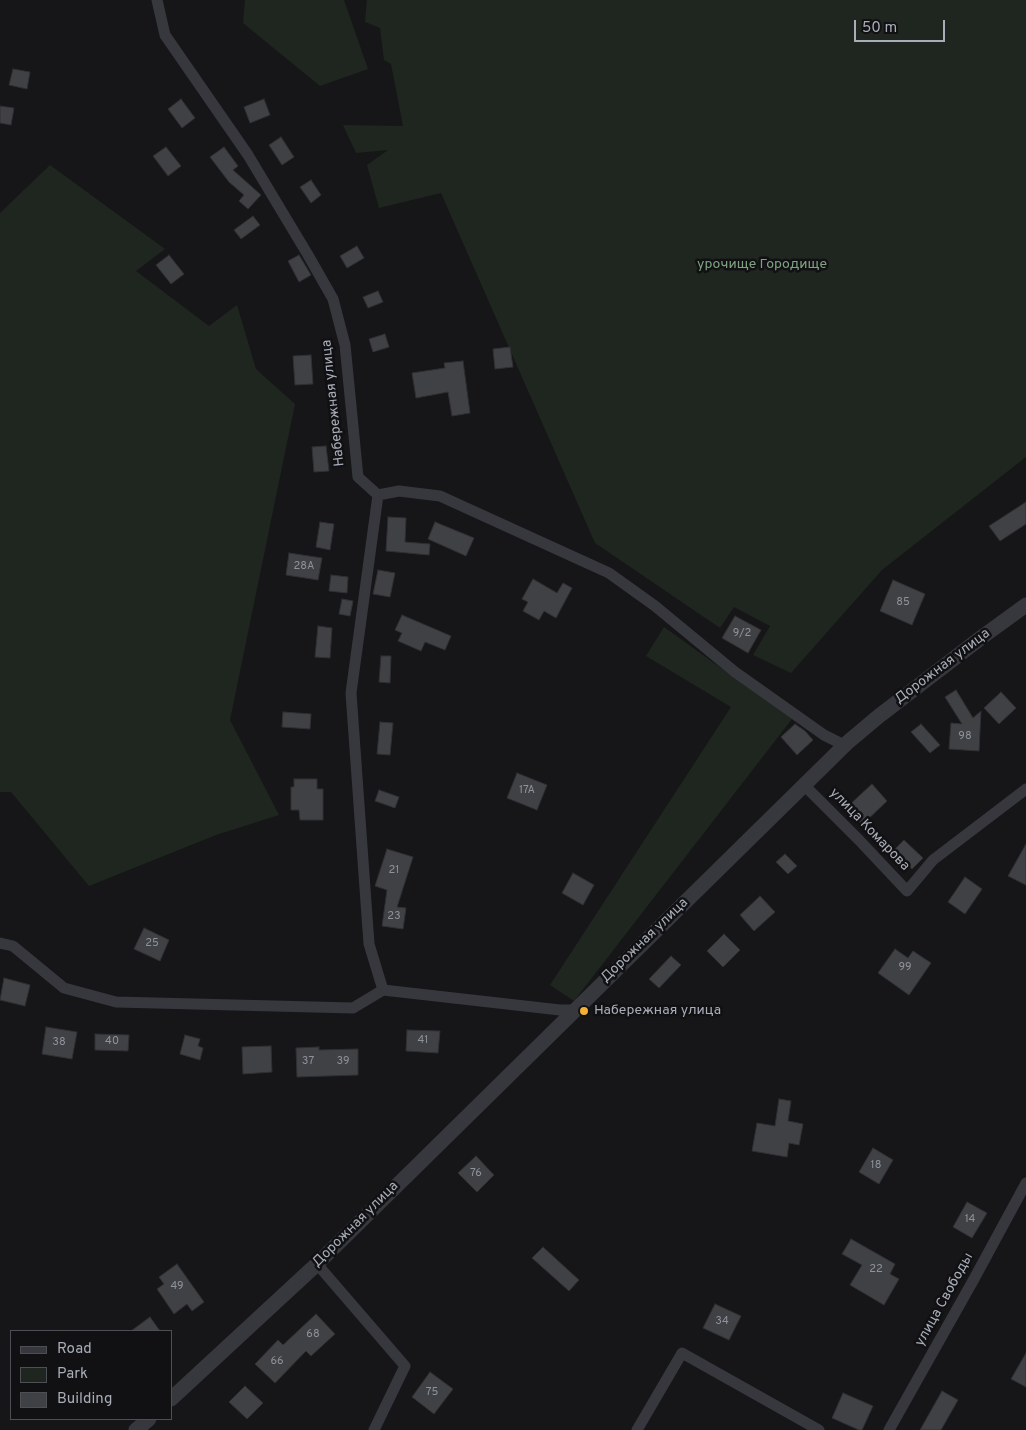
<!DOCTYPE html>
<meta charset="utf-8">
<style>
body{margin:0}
#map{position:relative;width:1026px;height:1430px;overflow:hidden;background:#161618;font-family:Overpass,sans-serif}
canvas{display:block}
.legend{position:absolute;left:10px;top:1330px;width:162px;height:90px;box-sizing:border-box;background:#111113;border:1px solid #4d4f55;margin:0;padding:6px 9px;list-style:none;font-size:15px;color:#a8adb8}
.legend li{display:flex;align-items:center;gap:10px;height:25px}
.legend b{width:25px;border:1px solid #4d4f55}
.scale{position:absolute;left:854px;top:20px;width:91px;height:22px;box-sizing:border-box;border:2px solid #a8adb8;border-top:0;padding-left:6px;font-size:15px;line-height:18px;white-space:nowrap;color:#a8adb8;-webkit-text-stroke:4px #111113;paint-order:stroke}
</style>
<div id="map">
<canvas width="1026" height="1430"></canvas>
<ul class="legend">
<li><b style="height:6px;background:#37383d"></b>Road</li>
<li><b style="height:14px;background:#1e261f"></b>Park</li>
<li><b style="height:14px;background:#404145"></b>Building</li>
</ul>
<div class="scale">50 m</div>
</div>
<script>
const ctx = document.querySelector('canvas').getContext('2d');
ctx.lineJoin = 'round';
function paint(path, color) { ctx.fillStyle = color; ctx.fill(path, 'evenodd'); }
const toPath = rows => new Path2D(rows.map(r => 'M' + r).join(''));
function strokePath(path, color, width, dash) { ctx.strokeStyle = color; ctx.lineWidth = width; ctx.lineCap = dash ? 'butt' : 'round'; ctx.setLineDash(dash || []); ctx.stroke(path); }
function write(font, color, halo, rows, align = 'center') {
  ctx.font = font + ' Overpass,sans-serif'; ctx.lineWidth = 5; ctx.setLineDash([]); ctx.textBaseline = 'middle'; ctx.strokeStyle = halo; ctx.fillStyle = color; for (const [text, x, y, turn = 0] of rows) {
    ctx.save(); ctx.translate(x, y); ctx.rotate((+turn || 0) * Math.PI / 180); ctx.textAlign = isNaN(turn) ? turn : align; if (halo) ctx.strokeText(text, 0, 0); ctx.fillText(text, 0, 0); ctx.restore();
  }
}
paint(toPath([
 [245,0,344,0,368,69,320,86,243,23],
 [367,0,1026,0,1026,457,882,570,791,673,753,655,770,626,734,607,720,628,595,543,441,193,379,208,367,165,388,150,356,153,343,125,403,126,391,64,384,60,380,28,365,22],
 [50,165,165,249,136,271,209,326,237,305,256,369,295,404,230,720,279,815,216,835,89,886,11,792,0,792,0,213],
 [664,627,792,719,574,1001,550,985,731,707,646,656]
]), '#1e261f');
const building = toPath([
 [13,69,30,72,27,89,9,85,13,69],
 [181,99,195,118,182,128,168,109,181,99],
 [264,99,270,115,250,123,244,107,264,99],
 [0,106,14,108,11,125,0,123,0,106],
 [281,137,294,157,282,165,269,145,281,137],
 [166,147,181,166,168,176,153,156,166,147],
 [224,147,238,166,233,170,261,195,248,209,239,201,244,195,229,182,210,157,224,147],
 [311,180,321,195,311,203,300,187,311,180],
 [253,216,260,225,241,239,234,230,253,216],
 [357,246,364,258,347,268,340,256,357,246],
 [169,255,184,274,171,284,156,265,169,255],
 [299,255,311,275,299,282,288,261,299,255],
 [378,291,383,302,368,308,363,297,378,291],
 [385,334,389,347,373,352,369,339,385,334],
 [510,347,513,367,495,369,493,349,510,347],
 [311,355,313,384,295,385,293,356,311,355],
 [463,361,470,413,452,416,448,392,416,398,412,373,445,368,444,363,463,361],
 [326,446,329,471,314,472,312,447,326,446],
 [1026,502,1026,524,1000,541,989,526,1026,502],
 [388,517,406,518,405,542,430,544,429,555,386,551,388,517],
 [320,522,334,524,330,550,316,547,320,522],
 [435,522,474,538,466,556,428,539,435,522],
 [289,553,322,558,318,580,286,575,289,553],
 [378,570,395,573,390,597,373,594,378,570],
 [331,575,348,577,347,593,329,591,331,575],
 [533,579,557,593,563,583,572,588,556,618,544,611,539,620,523,611,528,602,522,599,533,579],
 [893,580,925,594,912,625,880,611,893,580],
 [342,599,353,601,350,616,339,614,342,599],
 [402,615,451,636,445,650,425,642,421,651,398,641,402,633,395,630,402,615],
 [735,616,761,630,748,653,722,638,735,616],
 [318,626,332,628,330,658,315,657,318,626],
 [381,656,391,656,390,683,379,682,381,656],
 [956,690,973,718,981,711,979,751,949,749,951,723,962,724,945,697,956,690],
 [1001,692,1016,708,999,724,984,708,1001,692],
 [283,712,311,714,310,729,282,727,283,712],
 [380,722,393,723,390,755,377,754,380,722],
 [795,724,805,731,813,740,797,755,781,737,795,724],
 [921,724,940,745,930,753,911,732,921,724],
 [517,773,547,785,537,810,507,798,517,773],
 [294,779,317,779,317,789,323,789,323,820,300,820,299,810,291,810,291,787,294,787,294,779],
 [872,784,887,801,862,825,846,808,872,784],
 [379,790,399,797,395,808,375,801,379,790],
 [904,840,923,858,912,869,893,851,904,840],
 [1026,844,1026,885,1008,876,1026,844],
 [387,849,413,857,397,907,406,908,403,929,382,926,387,890,375,886,387,849],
 [785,854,797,866,788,874,776,862,785,854],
 [573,873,594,885,583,905,562,893,573,873],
 [965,877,982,889,965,914,948,902,965,877],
 [760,896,775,912,754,931,740,915,760,896],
 [144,928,169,940,160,961,134,949,144,928],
 [724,934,740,950,723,967,707,951,724,934],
 [895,949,908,958,913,951,931,963,909,995,878,973,895,949],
 [671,956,681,965,659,988,649,979,671,956],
 [4,978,30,985,25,1006,0,1000,4,978],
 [46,1027,77,1032,72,1059,42,1054,46,1027],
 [407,1030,440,1031,438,1053,406,1051,407,1030],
 [95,1034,129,1035,128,1051,95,1050,95,1034],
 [185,1035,200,1039,198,1046,203,1048,200,1060,180,1054,185,1035],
 [271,1046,272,1072,243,1074,242,1047,271,1046],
 [319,1047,319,1050,358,1049,358,1075,297,1077,296,1048,319,1047],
 [779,1099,791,1101,788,1121,803,1124,799,1145,789,1143,787,1157,752,1151,757,1123,775,1126,779,1099],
 [873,1148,893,1160,879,1184,859,1172,873,1148],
 [476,1156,494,1175,477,1192,458,1173,476,1156],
 [967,1202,987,1213,972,1238,953,1227,967,1202],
 [851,1239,895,1264,890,1274,899,1279,884,1305,850,1285,862,1265,842,1254,851,1239],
 [543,1247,579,1280,569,1291,532,1258,543,1247],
 [177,1264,204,1302,192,1311,187,1304,174,1314,157,1289,164,1284,159,1277,177,1264],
 [715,1304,741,1316,729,1340,703,1328,715,1304],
 [316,1314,335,1334,311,1356,306,1351,275,1383,255,1364,278,1340,283,1345,316,1314],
 [150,1317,160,1331,131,1331,150,1317],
 [1026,1353,1026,1387,1011,1379,1026,1353],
 [430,1372,453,1389,434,1414,412,1397,430,1372],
 [245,1386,263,1403,247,1419,229,1402,245,1386],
 [942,1391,958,1400,941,1430,920,1430,942,1391],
 [843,1393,873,1406,862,1430,859,1430,832,1418,843,1393]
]);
paint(building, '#404145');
strokePath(building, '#303034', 1);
strokePath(toPath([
 [157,0,165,35,248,155,308,255,333,299,345,345,358,477,378,495,351,693,369,944,383,990],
 [378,495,399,491,440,496,609,573,655,606,735,672,824,735,844,745],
 [804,785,859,840,907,891,933,860,1026,789],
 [0,943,13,946,64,988,116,1002,353,1008,383,990,560,1010,574,1010],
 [317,1264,405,1366,374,1430],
 [637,1430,682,1353,819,1430],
 [889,1430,974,1279,1026,1183]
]), '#37383d', 11);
strokePath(toPath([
 [171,1399,317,1264,848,742,879,716,982,637,1026,605],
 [136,1430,149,1419]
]), '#37383d', 15);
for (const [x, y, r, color] of [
 [584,1011,5,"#f2b134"]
]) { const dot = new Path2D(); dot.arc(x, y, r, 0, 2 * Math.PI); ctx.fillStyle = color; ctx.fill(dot); strokePath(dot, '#111113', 2); }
write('11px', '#8e929b', null, [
 ["28А",304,567],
 ["85",903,603],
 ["9/2",742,634],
 ["98",965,737],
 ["17А",527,791],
 ["21",394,871],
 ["23",394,917],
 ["25",152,944],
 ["99",905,968],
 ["41",423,1041],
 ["40",112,1042],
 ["38",59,1043],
 ["37",308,1062],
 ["39",343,1062],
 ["18",876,1166],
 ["76",476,1174],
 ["14",970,1220],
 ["22",876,1270],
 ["49",177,1287],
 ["34",722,1322],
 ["68",313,1335],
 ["66",277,1362],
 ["75",432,1393]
]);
write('14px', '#7fa381', '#111113', [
 ["урочище Городище",762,265]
]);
write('14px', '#a8adb8', '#111113', [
 ["Набережная улица",334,403,-96],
 ["Дорожная улица",943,667,-37],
 ["улица Комарова",869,830,46],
 ["Дорожная улица",645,941,-44],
 ["Дорожная улица",356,1225,-45],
 ["улица Свободы",945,1300,-61]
]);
write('14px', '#a8adb8', '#111113', [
 ["Набережная улица",594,1011]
], 'left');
</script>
